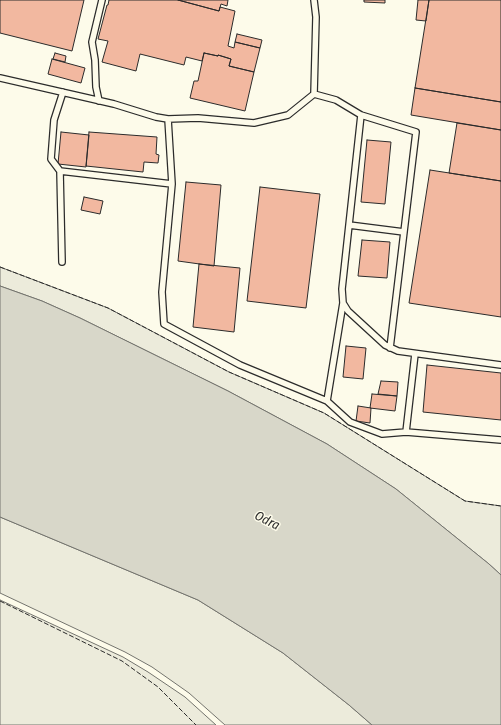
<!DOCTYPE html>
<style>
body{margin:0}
canvas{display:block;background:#fdfbea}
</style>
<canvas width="501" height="725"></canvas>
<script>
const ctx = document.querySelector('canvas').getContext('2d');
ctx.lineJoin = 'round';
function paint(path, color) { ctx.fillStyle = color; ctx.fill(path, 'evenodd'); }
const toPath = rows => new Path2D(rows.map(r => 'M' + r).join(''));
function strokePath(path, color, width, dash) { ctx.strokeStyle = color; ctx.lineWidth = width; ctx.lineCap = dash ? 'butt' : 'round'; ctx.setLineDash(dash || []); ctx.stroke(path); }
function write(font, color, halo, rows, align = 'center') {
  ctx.font = font + ' "Fira Sans Condensed",sans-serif'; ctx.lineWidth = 3; ctx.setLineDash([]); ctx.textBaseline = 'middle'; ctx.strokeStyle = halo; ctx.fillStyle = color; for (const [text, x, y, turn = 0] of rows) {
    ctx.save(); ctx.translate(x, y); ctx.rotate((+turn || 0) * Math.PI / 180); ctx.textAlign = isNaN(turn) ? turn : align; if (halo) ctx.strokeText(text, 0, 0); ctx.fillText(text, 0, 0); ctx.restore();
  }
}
const green = toPath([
 [0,267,108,308,229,372,324,413,465,501,501,506,501,575,489,564,396,489,327,444,228,391,80,318,42,301,0,286,0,267],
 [0,517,198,600,283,653,349,705,372,725,225,725,189,693,152,667,125,652,0,593,0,517],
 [0,600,123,657,148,672,185,697,216,725,0,725,0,600]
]);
paint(green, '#ecebdb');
strokePath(green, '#74746e', 1);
const water = toPath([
 [0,286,42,301,80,318,228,391,327,444,396,489,489,564,501,575,501,725,372,725,349,705,283,653,198,600,0,517,0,286]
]);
paint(water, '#d8d7c9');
strokePath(water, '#74746e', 1);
const building = toPath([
 [0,0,84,0,72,51,0,33,0,0],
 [109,0,178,0,219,11,220,7,235,11,228,46,234,48,235,42,260,48,254,72,229,66,231,59,218,55,218,56,204,53,202,61,186,57,184,65,140,54,136,71,102,62,108,41,98,39,107,5,108,5,109,0],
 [178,0,228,0,227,6,221,4,219,11,178,0],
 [364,0,385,0,385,3,364,2,364,0],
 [418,0,429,0,426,21,416,20,418,0],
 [429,0,501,0,501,102,415,88,429,0],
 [237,34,262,40,260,48,235,42,237,34],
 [55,53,66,56,65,62,53,59,55,53],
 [204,53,218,56,218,55,231,59,229,66,254,72,245,111,190,98,194,81,198,81,204,53],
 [52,59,85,68,81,83,48,74,52,59],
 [415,88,501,102,501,130,411,115,415,88],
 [457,123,501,130,501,181,449,173,457,123],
 [61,132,89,135,86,167,58,164,61,132],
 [89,132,157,137,156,154,159,155,158,163,144,162,143,172,86,166,89,132],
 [367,140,391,142,385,204,361,202,367,140],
 [430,170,501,181,501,317,409,303,430,170],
 [186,182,221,185,214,266,178,261,186,182],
 [260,187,320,194,306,308,247,301,260,187],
 [84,197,103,201,100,214,81,210,84,197],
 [362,240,390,242,387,278,358,276,362,240],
 [199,264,240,268,234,332,193,327,199,264],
 [346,346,366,348,363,379,343,377,346,346],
 [427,365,501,373,501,420,423,412,427,365],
 [381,381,398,382,397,396,378,394,381,381],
 [372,394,397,396,395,411,370,408,372,394],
 [358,406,371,408,370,423,356,421,358,406]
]);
paint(building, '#f2b8a0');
strokePath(building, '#2b2b2b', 1);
const lane = toPath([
 [314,0,316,17,314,94,336,100,361,115,416,132,390,348],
 [0,78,114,104,156,117,168,119,198,118,254,123,288,115,314,94],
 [63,92,54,120,51,159,60,171,172,184],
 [99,101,96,87,95,60,92,42,102,0],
 [361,115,342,289,343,303,348,311,385,345,398,351,501,365],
 [168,119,172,184,162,292,164,324,240,365,327,401],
 [60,171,62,262],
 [349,225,404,232],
 [343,303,327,401,350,422,382,434,406,432],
 [415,354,406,432,501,440]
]);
strokePath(lane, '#2b2b2b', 8);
strokePath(lane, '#fdfbea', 5.5);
strokePath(toPath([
 [0,267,108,308,229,372,324,413,465,501,501,506],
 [0,601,122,661,158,687,196,725]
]), '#2b2b2b', 1, [5, 2]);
write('italic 13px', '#2b2b2b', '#fdfbea', [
 ["Odra",267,521,27]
]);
</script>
